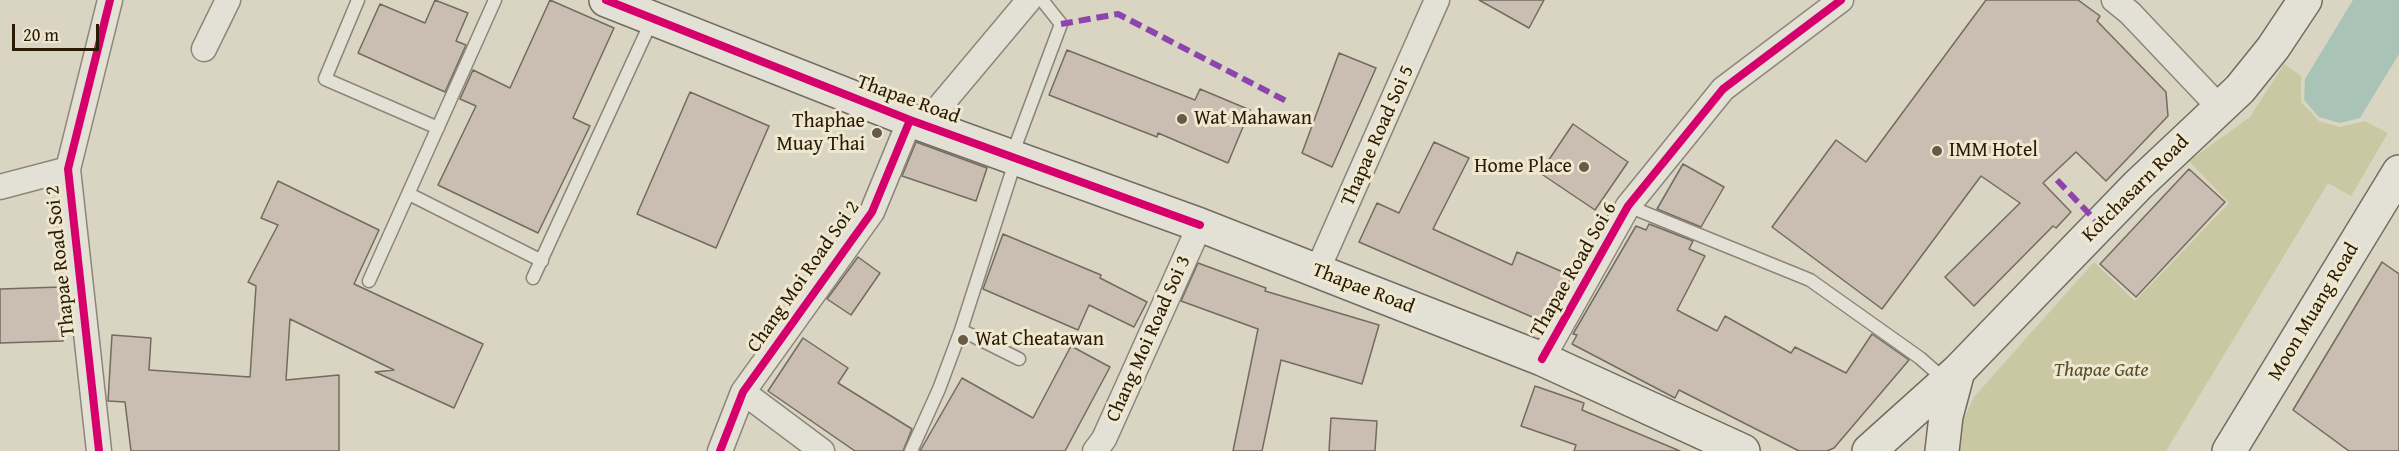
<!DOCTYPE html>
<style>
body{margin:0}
#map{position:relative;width:2399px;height:451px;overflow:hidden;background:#dad5c2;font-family:"Gentium Book Plus",serif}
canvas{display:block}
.scale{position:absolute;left:12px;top:24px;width:87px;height:27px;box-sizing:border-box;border:3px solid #2a1903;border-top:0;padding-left:8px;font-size:18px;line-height:21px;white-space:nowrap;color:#2a1903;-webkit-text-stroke:4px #eee8d1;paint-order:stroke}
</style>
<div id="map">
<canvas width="2399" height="451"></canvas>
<div class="scale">20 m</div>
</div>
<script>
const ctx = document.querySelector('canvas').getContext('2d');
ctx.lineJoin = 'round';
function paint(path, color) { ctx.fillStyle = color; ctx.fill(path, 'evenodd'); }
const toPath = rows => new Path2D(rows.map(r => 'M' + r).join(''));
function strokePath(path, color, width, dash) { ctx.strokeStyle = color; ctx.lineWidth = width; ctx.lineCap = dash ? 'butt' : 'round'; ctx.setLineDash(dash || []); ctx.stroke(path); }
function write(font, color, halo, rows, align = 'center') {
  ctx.font = font + ' "Gentium Book Plus",serif'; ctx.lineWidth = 6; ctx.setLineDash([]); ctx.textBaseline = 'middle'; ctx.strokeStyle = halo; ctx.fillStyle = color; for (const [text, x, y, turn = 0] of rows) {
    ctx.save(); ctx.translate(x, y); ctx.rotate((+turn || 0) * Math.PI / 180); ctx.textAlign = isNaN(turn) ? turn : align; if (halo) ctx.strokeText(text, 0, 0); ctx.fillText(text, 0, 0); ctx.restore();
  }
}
paint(toPath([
 [2284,64,2301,76,2301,102,2319,121,2340,127,2365,121,2388,133,2351,196,2328,183,2166,451,1957,451,1958,431,1974,397,2094,262,2135,301,2229,203,2189,161,2250,117]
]), '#cac8a3');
paint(toPath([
 [2353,0,2399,0,2399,54,2360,118,2340,123,2319,117,2304,100,2305,79]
]), '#aac3b7');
const building = toPath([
 [435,0,468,13,456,41,466,45,445,92,358,53,380,4,425,23,435,0],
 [550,0,614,28,573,118,590,126,538,233,438,185,476,106,460,99,473,70,510,88,550,0],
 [1479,0,1544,0,1529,28,1479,0],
 [1986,0,2078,0,2100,16,2097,21,2166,92,2168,116,2106,181,2076,152,2043,183,2071,212,2056,228,2053,226,1974,306,1945,277,2020,203,1981,176,1882,309,1772,227,1836,140,1866,162,1986,0],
 [1067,50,1195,100,1200,89,1250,110,1228,163,1158,133,1157,137,1049,95,1067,50],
 [1339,53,1376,68,1332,167,1302,153,1339,53],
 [690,92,769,126,716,248,637,214,690,92],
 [1573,124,1628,162,1595,210,1540,173,1573,124],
 [916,142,987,168,976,201,902,176,916,142],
 [1434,142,1469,158,1433,229,1512,265,1517,252,1572,276,1546,323,1359,242,1377,203,1399,213,1434,142],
 [1683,164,1724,187,1701,227,1657,209,1683,164],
 [2189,169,2225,202,2136,297,2100,264,2189,169],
 [278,181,379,230,354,284,483,344,454,408,375,372,394,370,290,319,286,380,339,375,339,451,131,451,125,402,108,401,112,335,151,338,149,370,250,377,256,286,248,282,278,225,261,218,278,181],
 [1649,224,1693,241,1689,249,1705,256,1677,310,1717,331,1725,316,1791,353,1795,347,1846,373,1872,334,1909,360,1834,448,1827,451,1799,451,1679,390,1675,398,1572,344,1577,335,1573,334,1636,226,1646,230,1649,224],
 [1003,234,1101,275,1100,278,1147,302,1134,327,1089,305,1078,330,983,289,1003,234],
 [858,257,880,273,851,315,827,299,858,257],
 [2382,262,2399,274,2399,451,2349,451,2293,410,2382,262],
 [1198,263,1266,288,1265,291,1379,325,1362,384,1281,360,1262,451,1233,451,1258,329,1181,301,1198,263],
 [61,287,63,341,0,343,0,289,61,287],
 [803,338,848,368,838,383,912,429,903,451,855,451,768,391,803,338],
 [1071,346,1110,367,1065,451,920,451,962,378,1033,418,1071,346],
 [1535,386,1584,403,1582,410,1680,451,1574,451,1576,445,1521,426,1535,386],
 [1331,418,1377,421,1375,451,1329,451,1331,418]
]);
paint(building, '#cabdb1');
strokePath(building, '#726c60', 1.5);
const lane = toPath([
 [358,0,325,79,438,128],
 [1012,155,1061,24,1042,0],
 [409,194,542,261],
 [1628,206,1810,280,1920,358,1945,380],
 [533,278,652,20],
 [369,281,495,0],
 [961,330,1019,359],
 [911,451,939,389,961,330,1016,159]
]);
const street = toPath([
 [2114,0,2130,13,2221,109],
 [204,49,228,0],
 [925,124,1029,0],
 [0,187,68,169],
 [1317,271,1437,0],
 [1542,359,1628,206,1723,89,1841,0],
 [743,392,822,451],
 [99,451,68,169,110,0],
 [720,451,743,392,872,212,910,120],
 [1095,451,1104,439,1200,225]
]);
const secondary = toPath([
 [606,0,910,120,1200,225,1542,359,1743,451],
 [1869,451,1958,371,2138,185,2240,89,2273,48,2305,0],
 [1942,451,1946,416,1958,371],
 [2229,451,2399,172]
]);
strokePath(lane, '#8c8679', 15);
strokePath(street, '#8c8679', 27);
strokePath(secondary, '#726c60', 36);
strokePath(lane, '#e3e0d6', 12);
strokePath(street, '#e3e0d6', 24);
strokePath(secondary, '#e3e0d6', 33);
strokePath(toPath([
 [1061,24,1118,14,1290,103],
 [2057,180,2099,224]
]), '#8e44ad', 6, [12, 6]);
strokePath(toPath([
 [606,0,910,120,1200,225],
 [1542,359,1628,206,1723,89,1841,0],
 [99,451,68,169,110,0],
 [720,451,743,392,872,212,910,120]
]), '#d6006c', 8);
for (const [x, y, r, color] of [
 [1182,119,6,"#685b46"],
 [877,133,6,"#685b46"],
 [1937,151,6,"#685b46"],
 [1584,167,6,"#685b46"],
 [963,340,6,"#685b46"]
]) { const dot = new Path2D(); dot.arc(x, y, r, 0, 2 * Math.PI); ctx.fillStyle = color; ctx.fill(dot); strokePath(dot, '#eee8d1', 2); }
write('20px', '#2a1903', '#eee8d1', [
 ["Thapae Road",908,100,20],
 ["Thapae Road Soi 5",1378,136,-66],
 ["Kotchasarn Road",2136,189,-45],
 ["Thapae Road Soi 2",61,261,-96],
 ["Thapae Road Soi 6",1574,270,-60],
 ["Chang Moi Road Soi 2",804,277,-55],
 ["Thapae Road",1363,289,21],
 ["Moon Muang Road",2314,312,-59],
 ["Chang Moi Road Soi 3",1149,339,-66]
]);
write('20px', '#2a1903', '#eee8d1', [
 ["Wat Mahawan",1194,119],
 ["Thaphae",865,122,"right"],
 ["Muay Thai",865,145,"right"],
 ["IMM Hotel",1949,151],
 ["Home Place",1572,167,"right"],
 ["Wat Cheatawan",975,340]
], 'left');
write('italic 20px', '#564b2c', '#eee8d1', [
 ["Thapae Gate",2101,371]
]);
</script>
